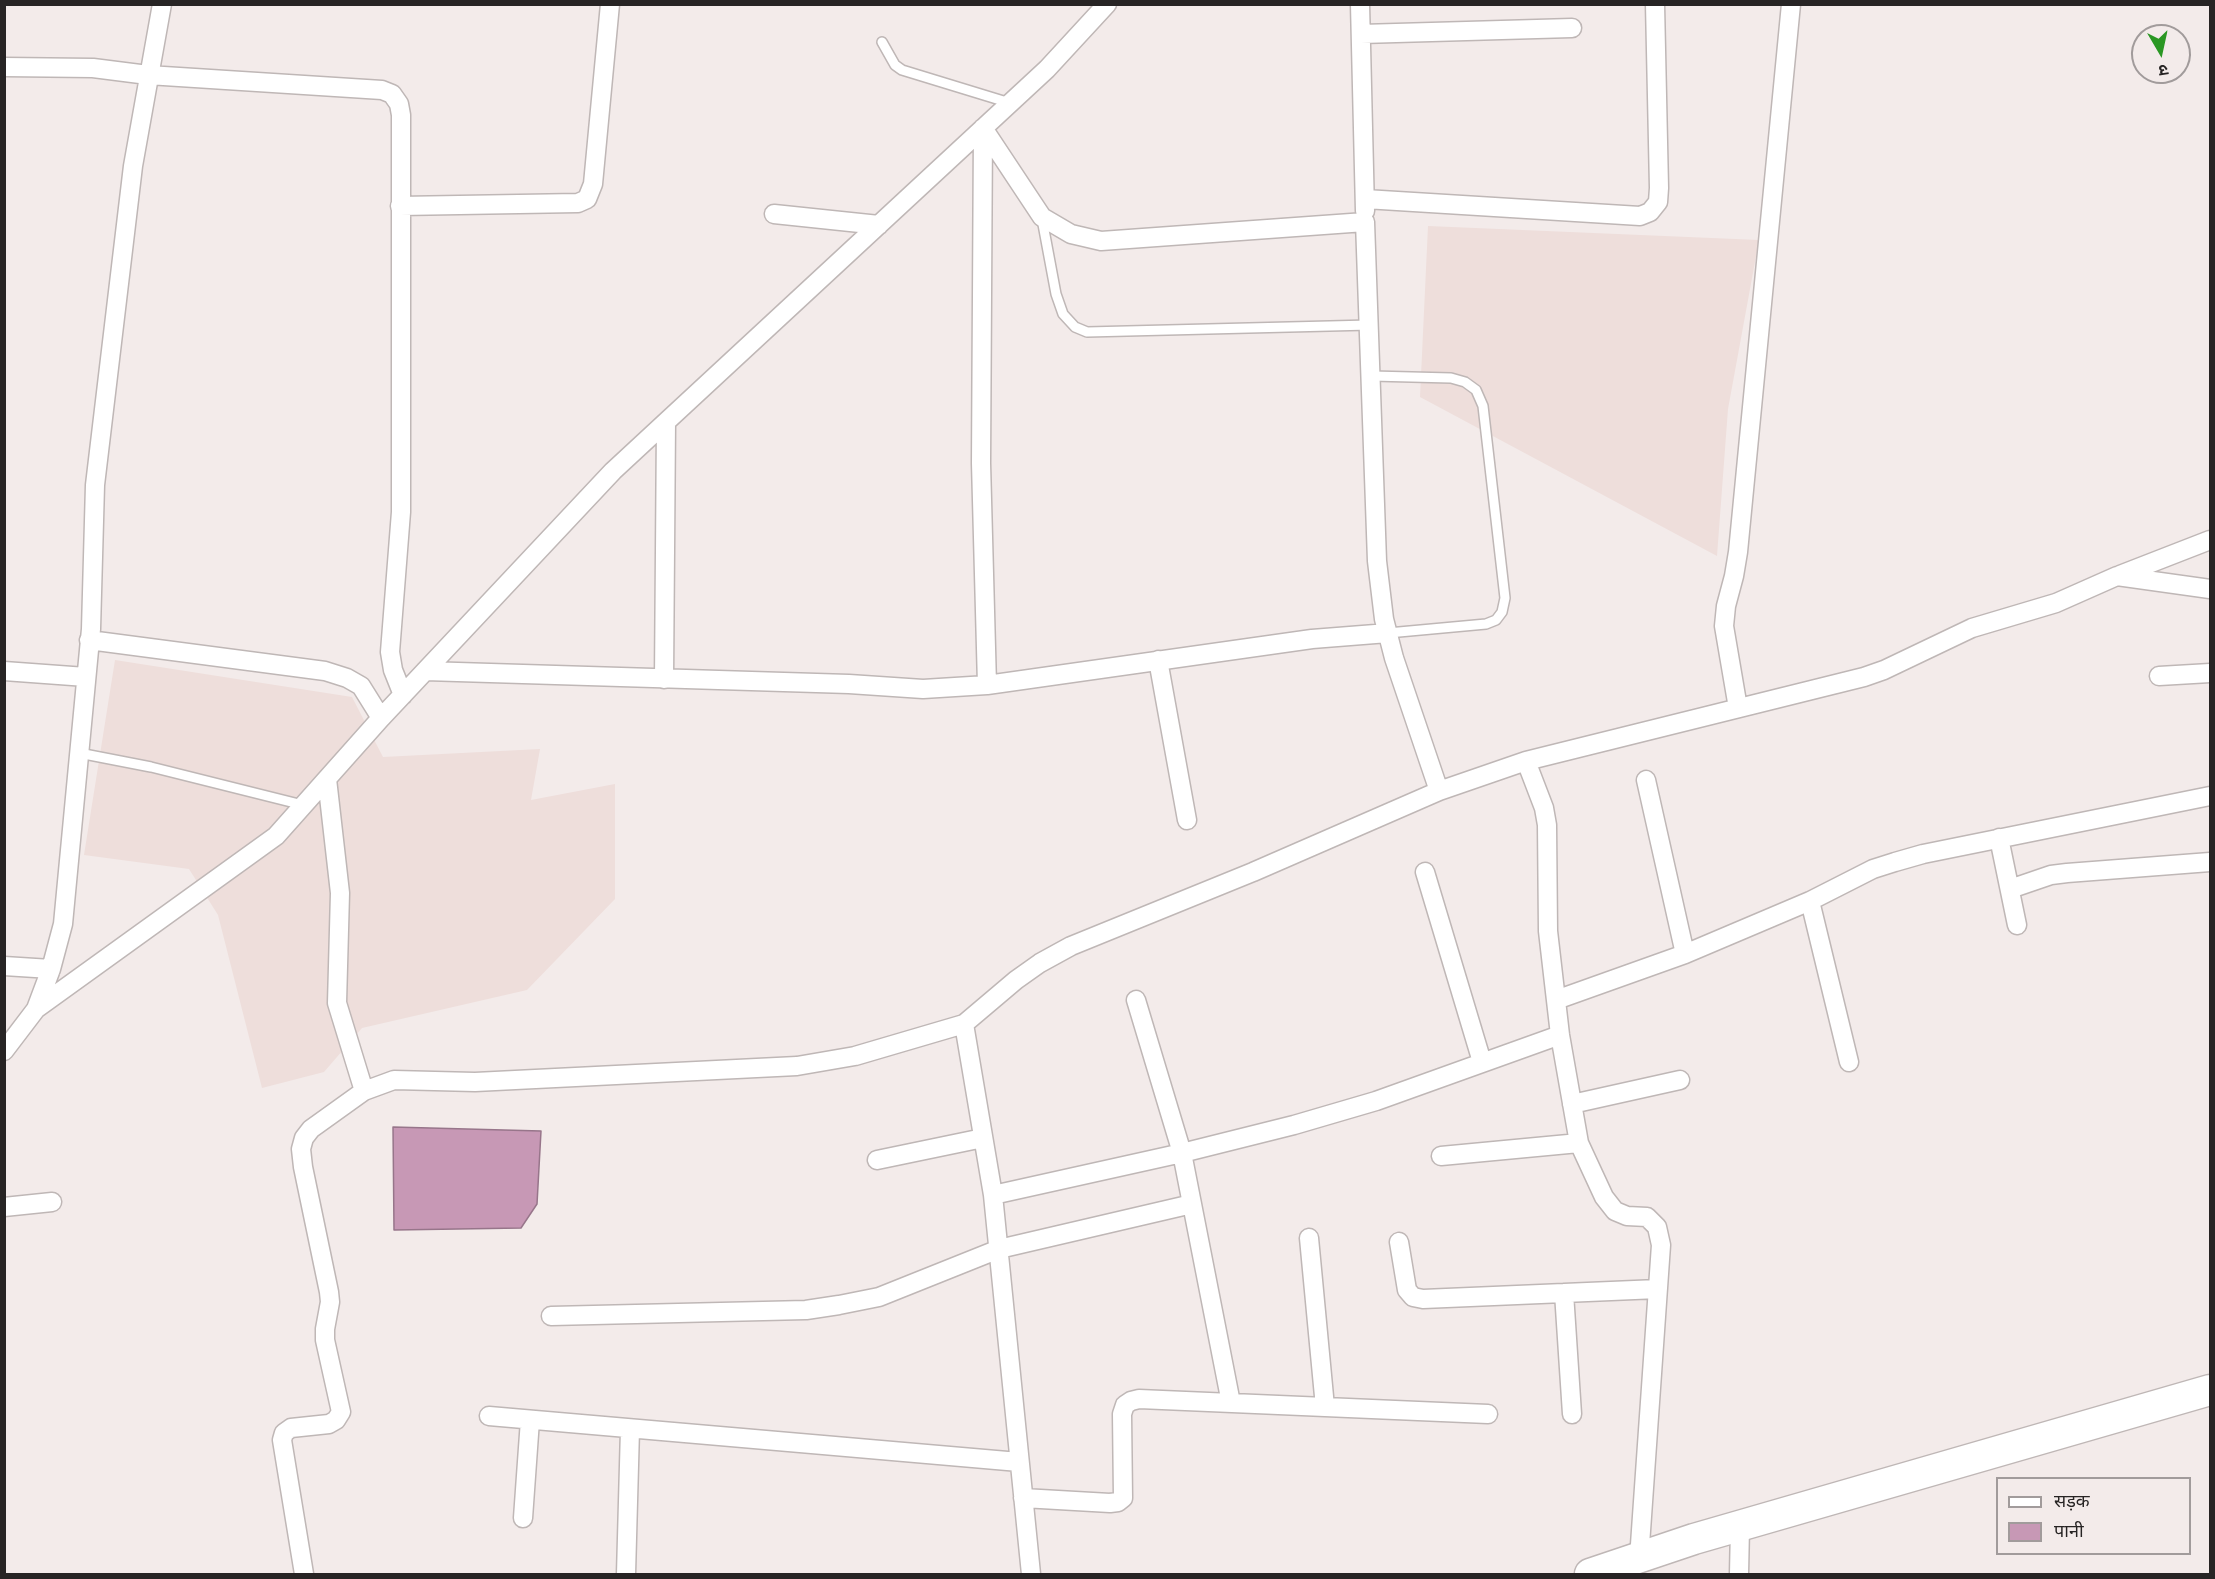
<!DOCTYPE html>
<meta charset="utf-8">
<style>
body{margin:0}
#map{position:relative;width:2215px;height:1579px;overflow:hidden;background:#f3ebea;font-family:"Roboto Serif","Noto Sans Devanagari",serif}
canvas{display:block}
.frame{position:absolute;inset:0;border:6px solid #272424;pointer-events:none}
.legend{position:absolute;left:1996px;top:1477px;width:195px;height:78px;box-sizing:border-box;background:#f3ebea;border:2px solid #a19b9b;margin:0;padding:8px 10px;list-style:none;font-size:18px;color:#272424}
.legend li{display:flex;align-items:center;gap:12px;height:30px}
.legend b{width:30px;border:2px solid #a19b9b}
.north{position:absolute;left:2131px;top:24px;width:60px;height:60px;box-sizing:border-box;background:#f3ebea;border:2px solid #a19b9b;border-radius:50%;rotate:171deg;font-size:16px;font-weight:700;line-height:24px;text-align:center;color:#272424}
.north::after{content:'';display:block;margin:auto;width:21px;height:27px;background:#2a9723;clip-path:polygon(50% 0,100% 100%,50% 72%,0 100%)}
</style>
<div id="map">
<canvas width="2215" height="1579"></canvas>
<div class="frame"></div>
<ul class="legend">
<li><b style="height:8px;background:#fff"></b>सड़क</li>
<li><b style="height:16px;background:#c798b5"></b>पानी</li>
</ul>
<div class="north">उ</div>
</div>
<script>
const ctx = document.querySelector('canvas').getContext('2d');
ctx.lineJoin = 'round';
function paint(path, color) { ctx.fillStyle = color; ctx.fill(path, 'evenodd'); }
const toPath = rows => new Path2D(rows.map(r => 'M' + r).join(''));
function strokePath(path, color, width, dash) { ctx.strokeStyle = color; ctx.lineWidth = width; ctx.lineCap = dash ? 'butt' : 'round'; ctx.setLineDash(dash || []); ctx.stroke(path); }
paint(toPath([
 [1428,226,1759,240,1728,409,1717,556,1420,397],
 [115,660,352,697,383,757,540,749,531,800,615,784,615,899,527,990,362,1028,324,1072,262,1088,218,915,189,869,84,855]
]), '#eededb');
const water = toPath([
 [393,1127,541,1131,537,1204,521,1228,394,1230,393,1127]
]);
paint(water, '#c798b5');
strokePath(water, '#97758a', 1.5);
const service = toPath([
 [882,42,895,65,902,70,1010,103],
 [1042,219,1056,294,1063,314,1075,327,1087,332,1370,325],
 [1372,376,1451,378,1465,382,1476,390,1483,406,1505,598,1502,612,1496,620,1486,624,1388,633],
 [79,753,151,767,303,805]
]);
const minor = toPath([
 [1360,4,1365,211],
 [1361,34,1572,28],
 [4,67,93,68,148,75,382,90,392,94,399,104,401,115,401,512,390,652,393,670,403,695],
 [983,128,1042,217,1071,234,1101,241,1365,222,1377,561,1384,619,1394,658,1439,791],
 [983,128,981,463,987,685],
 [1365,199,1640,216,1650,212,1658,202,1659,188,1655,4],
 [400,206,578,203,587,199,593,184,610,4],
 [774,214,879,225],
 [2120,575,2210,540],
 [89,640,325,671,347,678,361,686,381,718],
 [1158,660,1187,820],
 [4,671,86,677],
 [425,671,849,684,923,689,987,685,1312,639,1388,633],
 [2159,676,2210,673],
 [664,679,666,422],
 [1738,708,1724,626,1726,606,1734,576,1738,552,1791,4],
 [1526,761,1544,808,1547,825,1548,931,1560,1035,1579,1143,1604,1197,1615,1211,1627,1216,1647,1217,1657,1227,1661,1245,1639,1559],
 [327,779,340,893,337,1003,364,1091],
 [1646,780,1685,954],
 [1999,838,2017,925],
 [1425,872,1482,1062],
 [2010,889,2051,875,2067,873,2210,862],
 [1810,901,1849,1062],
 [4,966,51,969],
 [1136,1000,1182,1153,1231,1403],
 [1556,1000,1685,954,1810,901,1873,869,1895,862,1923,854,2210,796],
 [36,1009,51,969,63,924,91,629,95,485,133,166,162,4],
 [964,1024,993,1195,1031,1574],
 [4,1051,36,1009,276,836,381,718,613,471,1047,69,1107,4],
 [1572,1104,1680,1080],
 [1441,1156,1579,1143],
 [877,1160,983,1138],
 [993,1195,1182,1153,1294,1125,1376,1101,1560,1035],
 [4,1207,52,1202],
 [1309,1238,1325,1407],
 [1399,1242,1407,1290,1413,1297,1423,1299,1658,1289],
 [1564,1293,1572,1414],
 [551,1316,806,1310,839,1305,879,1297,999,1249,1192,1204],
 [489,1416,1019,1462],
 [1023,1498,1110,1503,1118,1502,1123,1498,1122,1414,1125,1405,1131,1401,1139,1399,1488,1414],
 [523,1518,530,1420],
 [304,1574,282,1440,284,1433,291,1428,329,1424,336,1420,341,1412,325,1340,325,1329,330,1302,329,1292,303,1167,301,1149,304,1138,311,1129,364,1091,394,1080,475,1082,797,1066,855,1056,964,1024,1016,980,1040,963,1071,946,1253,872,1439,791,1526,761,1864,677,1884,670,1972,628,2056,603,2117,576,2210,589],
 [626,1574,630,1429],
 [1739,1574,1740,1527]
]);
const primary = toPath([
 [1590,1574,1694,1539,2210,1390]
]);
strokePath(service, '#bfb7b6', 12);
strokePath(minor, '#bfb7b6', 21);
strokePath(primary, '#bfb7b6', 33);
strokePath(service, '#fff', 9);
strokePath(minor, '#fff', 18);
strokePath(primary, '#fff', 30);
</script>
